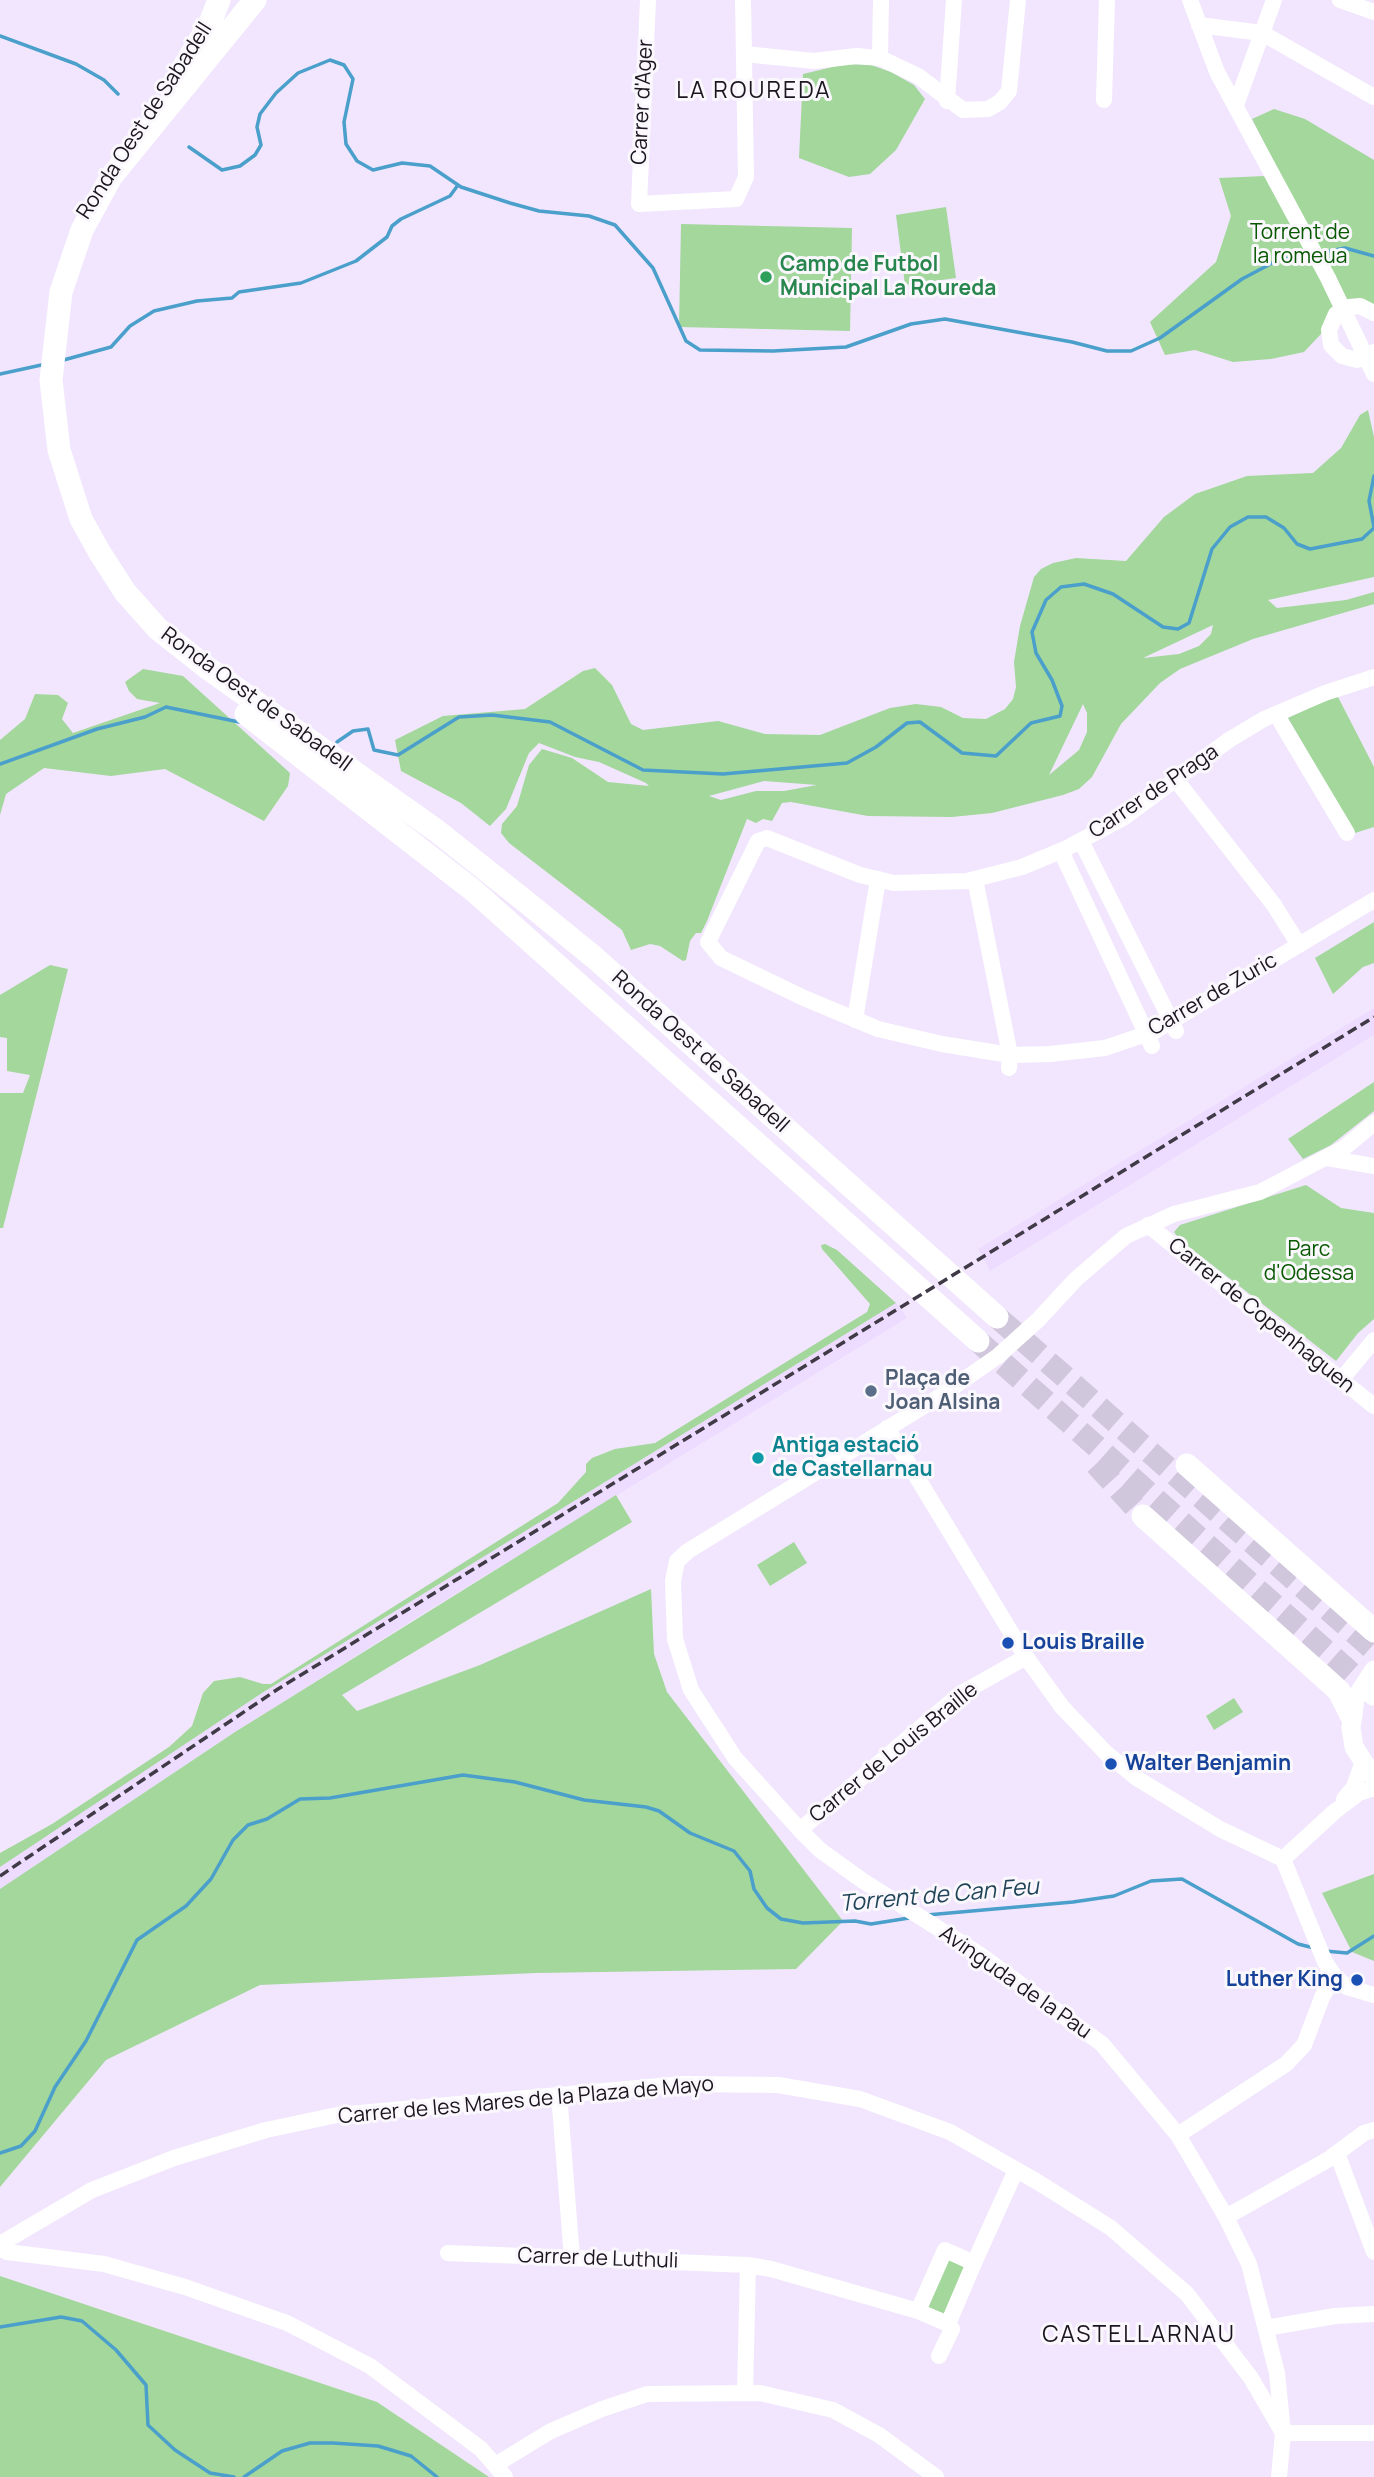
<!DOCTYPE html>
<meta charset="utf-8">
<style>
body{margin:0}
canvas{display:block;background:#f1e6fd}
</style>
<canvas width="1374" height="2477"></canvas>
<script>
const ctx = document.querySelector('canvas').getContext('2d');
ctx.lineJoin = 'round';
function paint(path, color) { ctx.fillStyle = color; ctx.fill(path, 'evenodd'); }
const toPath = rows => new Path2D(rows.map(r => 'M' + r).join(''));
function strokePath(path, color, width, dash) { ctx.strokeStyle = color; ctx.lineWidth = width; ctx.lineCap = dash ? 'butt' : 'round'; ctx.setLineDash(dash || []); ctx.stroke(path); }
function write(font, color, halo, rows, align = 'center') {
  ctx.font = font + ' Manrope,sans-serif'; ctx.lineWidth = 6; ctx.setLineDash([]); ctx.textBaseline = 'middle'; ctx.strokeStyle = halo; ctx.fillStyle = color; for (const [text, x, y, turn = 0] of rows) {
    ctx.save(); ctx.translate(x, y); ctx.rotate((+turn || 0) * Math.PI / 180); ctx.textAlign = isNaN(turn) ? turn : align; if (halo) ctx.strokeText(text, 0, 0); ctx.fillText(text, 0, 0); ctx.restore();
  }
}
paint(toPath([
 [1374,1008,1374,1035,990,1271,978,1249],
 [896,1303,907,1318,419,1616,235,1732,0,1889,0,1867,262,1693]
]), '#eddcff');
paint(toPath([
 [845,64,871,65,891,72,914,85,925,99,896,150,870,174,849,177,799,158,803,74],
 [1274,109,1305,119,1374,160,1374,307,1330,313,1321,334,1304,352,1271,359,1233,362,1195,350,1165,355,1150,322,1216,262,1231,216,1219,178,1265,176,1278,170,1252,119],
 [946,207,956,278,905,285,896,215],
 [681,224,852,228,850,331,679,327],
 [1368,410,1374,437,1374,577,1268,600,1277,608,1346,600,1374,592,1374,604,1253,639,1180,669,1160,683,1121,724,1092,777,1079,789,1063,795,992,813,952,817,868,816,791,802,782,803,772,821,763,819,756,823,747,819,707,921,701,933,696,933,690,941,686,960,683,961,660,946,650,944,631,950,622,930,509,843,501,833,502,824,517,806,529,765,542,749,572,758,608,782,649,786,646,783,599,762,575,757,539,743,529,753,506,809,490,826,461,803,401,771,395,740,443,716,525,709,583,671,595,668,612,685,631,724,643,730,718,721,765,734,820,735,890,708,916,704,941,707,963,718,986,719,1005,709,1013,699,1016,687,1014,662,1020,626,1034,577,1041,569,1053,563,1076,558,1126,561,1164,517,1195,494,1247,476,1313,473,1341,448,1360,415],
 [1213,625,1211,634,1199,646,1179,654,1143,658],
 [1083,704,1087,713,1087,732,1079,750,1049,775],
 [764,781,817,785,784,791,756,791,721,800,709,796],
 [143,669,183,676,290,773,288,786,264,821,165,769,111,776,44,768,6,794,0,815,0,740,25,719,35,694,58,695,68,703,62,719,73,733,160,703,137,699,129,691,125,682],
 [1337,695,1374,767,1374,827,1355,833,1288,718],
 [1374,922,1374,963,1363,967,1333,994,1315,958],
 [50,965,68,969,3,1228,0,1228,0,1093,23,1093,30,1075,7,1071,7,1038,0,1037,0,995],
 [1374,1082,1374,1111,1331,1145,1303,1159,1288,1139],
 [1306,1185,1341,1208,1374,1213,1374,1319,1358,1333,1336,1361,1180,1240,1174,1232,1180,1225],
 [825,1244,837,1250,896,1303,262,1693,0,1867,0,1853,52,1824,169,1747,192,1726,203,1693,214,1681,240,1677,263,1684,271,1684,558,1503,586,1472,586,1464,592,1458,615,1449,655,1443,867,1312,870,1304,822,1249,821,1245],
 [616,1495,632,1522,342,1695,357,1711,480,1665,651,1589,654,1654,667,1692,843,1921,796,1969,536,1973,260,1985,106,2060,0,2187,0,1889,235,1732],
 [794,1542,807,1563,770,1586,757,1565],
 [1234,1698,1243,1712,1214,1730,1206,1716],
 [1374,1874,1374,1961,1352,1952,1322,1893],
 [947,2257,968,2266,948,2315,926,2307],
 [0,2276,377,2402,489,2477,0,2477]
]), '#a3d79c');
strokePath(toPath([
 [0,36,76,64,104,80,118,94],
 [189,147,222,170,240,166,255,155,261,145,257,127,260,114,276,93,298,73,330,60,344,65,353,79,344,122,346,144,357,161,373,170,402,163,430,166,461,187,510,203,539,211,589,216,615,225,653,268,686,341,700,350,773,351,846,347,911,324,945,319,1072,342,1107,351,1131,351,1160,338,1242,279,1278,260,1309,255],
 [1320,253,1345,248,1374,256],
 [60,361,111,347,130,326,154,311,197,301,232,298,239,292,301,283,356,261,387,237,392,226,401,219,450,196,458,185],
 [0,374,46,364],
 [1374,476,1369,501,1374,527],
 [337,742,353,731,368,729,374,750,398,755,459,717,492,715,550,722,643,770,723,774,847,763,876,747,907,723,920,722,962,753,996,756,1031,723,1060,716,1062,706,1052,680,1036,653,1032,632,1046,600,1061,587,1084,584,1113,594,1163,627,1178,629,1189,623,1212,549,1230,527,1248,517,1266,517,1284,528,1297,544,1310,549,1362,539,1374,528],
 [0,764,97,729,145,717,166,707,239,722],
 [927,1915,1073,1902,1114,1896,1151,1881,1182,1879,1298,1944,1314,1948],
 [1325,1951,1347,1953,1374,1936],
 [0,2153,21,2146,35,2131,55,2087,86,2041,137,1940,186,1906,211,1879,233,1840,248,1825,267,1819,300,1799,330,1798,463,1775,515,1782,584,1800,646,1807,659,1811,690,1833,734,1851,750,1871,754,1889,767,1908,781,1919,803,1923,855,1921,871,1924,909,1918],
 [0,2327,61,2317,82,2321,116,2350,146,2385,148,2425,175,2450,210,2473,234,2477],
 [244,2477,282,2451,310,2443,333,2443,378,2446,411,2456,437,2477]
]), '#4a9fcb', 3.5);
strokePath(toPath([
 [997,1317,1374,1650],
 [978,1341,1372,1692],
 [1096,1464,1143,1516]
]), '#d1c7dc', 23, [23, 11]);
strokePath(toPath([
 [648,0,639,204,736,199,746,177,743,0],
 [1190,0,1217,72,1328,278,1374,374],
 [1340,0,1374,12],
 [1199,25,1262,33,1374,97],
 [744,54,814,61,856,56,880,58,918,76,963,110,988,109,1000,102,1009,91,1018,0],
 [880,58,881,0],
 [1104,100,1107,0],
 [947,101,954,0],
 [1236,105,1274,0],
 [1374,313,1360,306,1349,307,1336,314,1329,330,1331,345,1342,356,1357,360,1374,352],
 [1374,677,1325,693,1264,719,1229,740,1123,818,1065,849,1022,867,967,881,894,883,860,875,767,838,758,841,708,942,721,958,804,998,878,1029,942,1044,1010,1055,1050,1054,1105,1048,1155,1031,1374,900],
 [1276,714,1347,833],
 [1176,780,1274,905,1299,945],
 [1081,841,1176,1031],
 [1061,851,1152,1046],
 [975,879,1010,1055,1009,1068],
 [855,1020,878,879],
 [1327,1158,1374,1166],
 [1148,1225,1374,1406],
 [1341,1380,1374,1340],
 [887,1428,1026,1657,1062,1707,1106,1753,1138,1779,1220,1829,1283,1859,1325,1962,1335,1977,1347,1987,1374,1995],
 [1344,1799,1354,1787,1362,1764],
 [800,1830,960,1694,1026,1657],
 [1283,1859,1334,1812,1359,1793,1374,1788],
 [559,2094,572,2258],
 [1178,2135,1286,2064,1304,2045,1323,1995,1335,1977],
 [1337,2153,1374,2252],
 [1226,2217,1329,2159,1364,2133,1374,2130],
 [0,2244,92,2190,174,2158,266,2130,337,2115,682,2084,778,2085,860,2099,950,2132,1036,2181,1111,2228,1187,2294,1251,2378,1283,2433,1374,2433],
 [0,2248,7,2252,104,2264,185,2287,287,2323,370,2366,481,2449,505,2477],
 [448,2253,748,2265,771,2269,918,2311,948,2324,974,2263,945,2250,918,2311],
 [974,2263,1016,2170],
 [1266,2328,1335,2316,1374,2314],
 [939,2356,952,2329,948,2324],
 [745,2393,748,2265],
 [495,2465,551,2431,602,2409,647,2394,760,2393,833,2410,879,2435,936,2477],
 [1279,2477,1283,2433,1277,2373,1249,2264,1226,2217,1178,2135,1102,2044,979,1954,863,1881,820,1850,800,1830,735,1758,691,1690,675,1639,673,1581,677,1561,688,1551,942,1395,998,1356,1038,1320,1076,1279,1126,1236,1174,1214,1260,1192,1344,1148,1374,1123]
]), '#fff', 16);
strokePath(toPath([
 [1374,1670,1355,1699,1351,1728,1354,1747,1374,1778]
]), '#fff', 19);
strokePath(toPath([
 [255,0,111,177,82,230,61,292,51,380,59,450,81,519,100,553,125,592,158,629,206,667,437,831,525,901,595,958,997,1317],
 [185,65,210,23,219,0],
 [246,714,474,891,978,1341],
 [1187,1465,1374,1631],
 [1143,1516,1328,1681,1339,1691,1351,1715],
 [1372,1692,1374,1694]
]), '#fff', 23);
strokePath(toPath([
 [0,1876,278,1689,1374,1017]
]), '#403a47', 3.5, [10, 5]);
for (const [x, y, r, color] of [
 [766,277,7,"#2e9e5b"],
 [871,1391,7,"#5c6f8a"],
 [758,1458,7,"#0f9aa8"],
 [1008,1643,7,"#1a4fb4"],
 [1111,1764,7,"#1a4fb4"],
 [1357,1980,7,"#1a4fb4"]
]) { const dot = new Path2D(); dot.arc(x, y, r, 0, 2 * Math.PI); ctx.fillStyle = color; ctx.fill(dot); strokePath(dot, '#faf7fd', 2.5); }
write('21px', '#1a151f', '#faf7fd', [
 ["Carrer d'Ager",643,102,-87],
 ["Ronda Oest de Sabadell",145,121,-57],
 ["Ronda Oest de Sabadell",256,700,36],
 ["Carrer de Praga",1154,792,-34],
 ["Carrer de Zuric",1213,995,-30],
 ["Ronda Oest de Sabadell",700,1052,42],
 ["Carrer de Copenhaguen",1261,1316,39],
 ["Carrer de Louis Braille",894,1753,-39],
 ["Avinguda de la Pau",1015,1983,35],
 ["Carrer de les Mares de la Plaza de Mayo",526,2101,-5],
 ["Carrer de Luthuli",598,2259,2]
]);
write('21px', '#075800', '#faf7fd', [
 ["Torrent de",1300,233],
 ["la romeua",1300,257],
 ["Parc",1309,1250],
 ["d'Odessa",1309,1274]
]);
write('bold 21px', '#27864d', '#faf7fd', [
 ["Camp de Futbol",780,265],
 ["Municipal La Roureda",780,289]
], 'left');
write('bold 21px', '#4e5e75', '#faf7fd', [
 ["Plaça de",885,1379],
 ["Joan Alsina",885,1403]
], 'left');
write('bold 21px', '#0d838f', '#faf7fd', [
 ["Antiga estació",772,1446],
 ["de Castellarnau",772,1470]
], 'left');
write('bold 21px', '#164399', '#faf7fd', [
 ["Louis Braille",1022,1643],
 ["Walter Benjamin",1125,1764],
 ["Luther King",1343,1980,"right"]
], 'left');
ctx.letterSpacing = '2px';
write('23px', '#1a151f', '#faf7fd', [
 ["LA ROUREDA",754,92],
 ["CASTELLARNAU",1139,2336]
]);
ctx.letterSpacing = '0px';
write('italic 23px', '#1f4457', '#faf7fd', [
 ["Torrent de Can Feu",939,1896,-5]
]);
</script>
